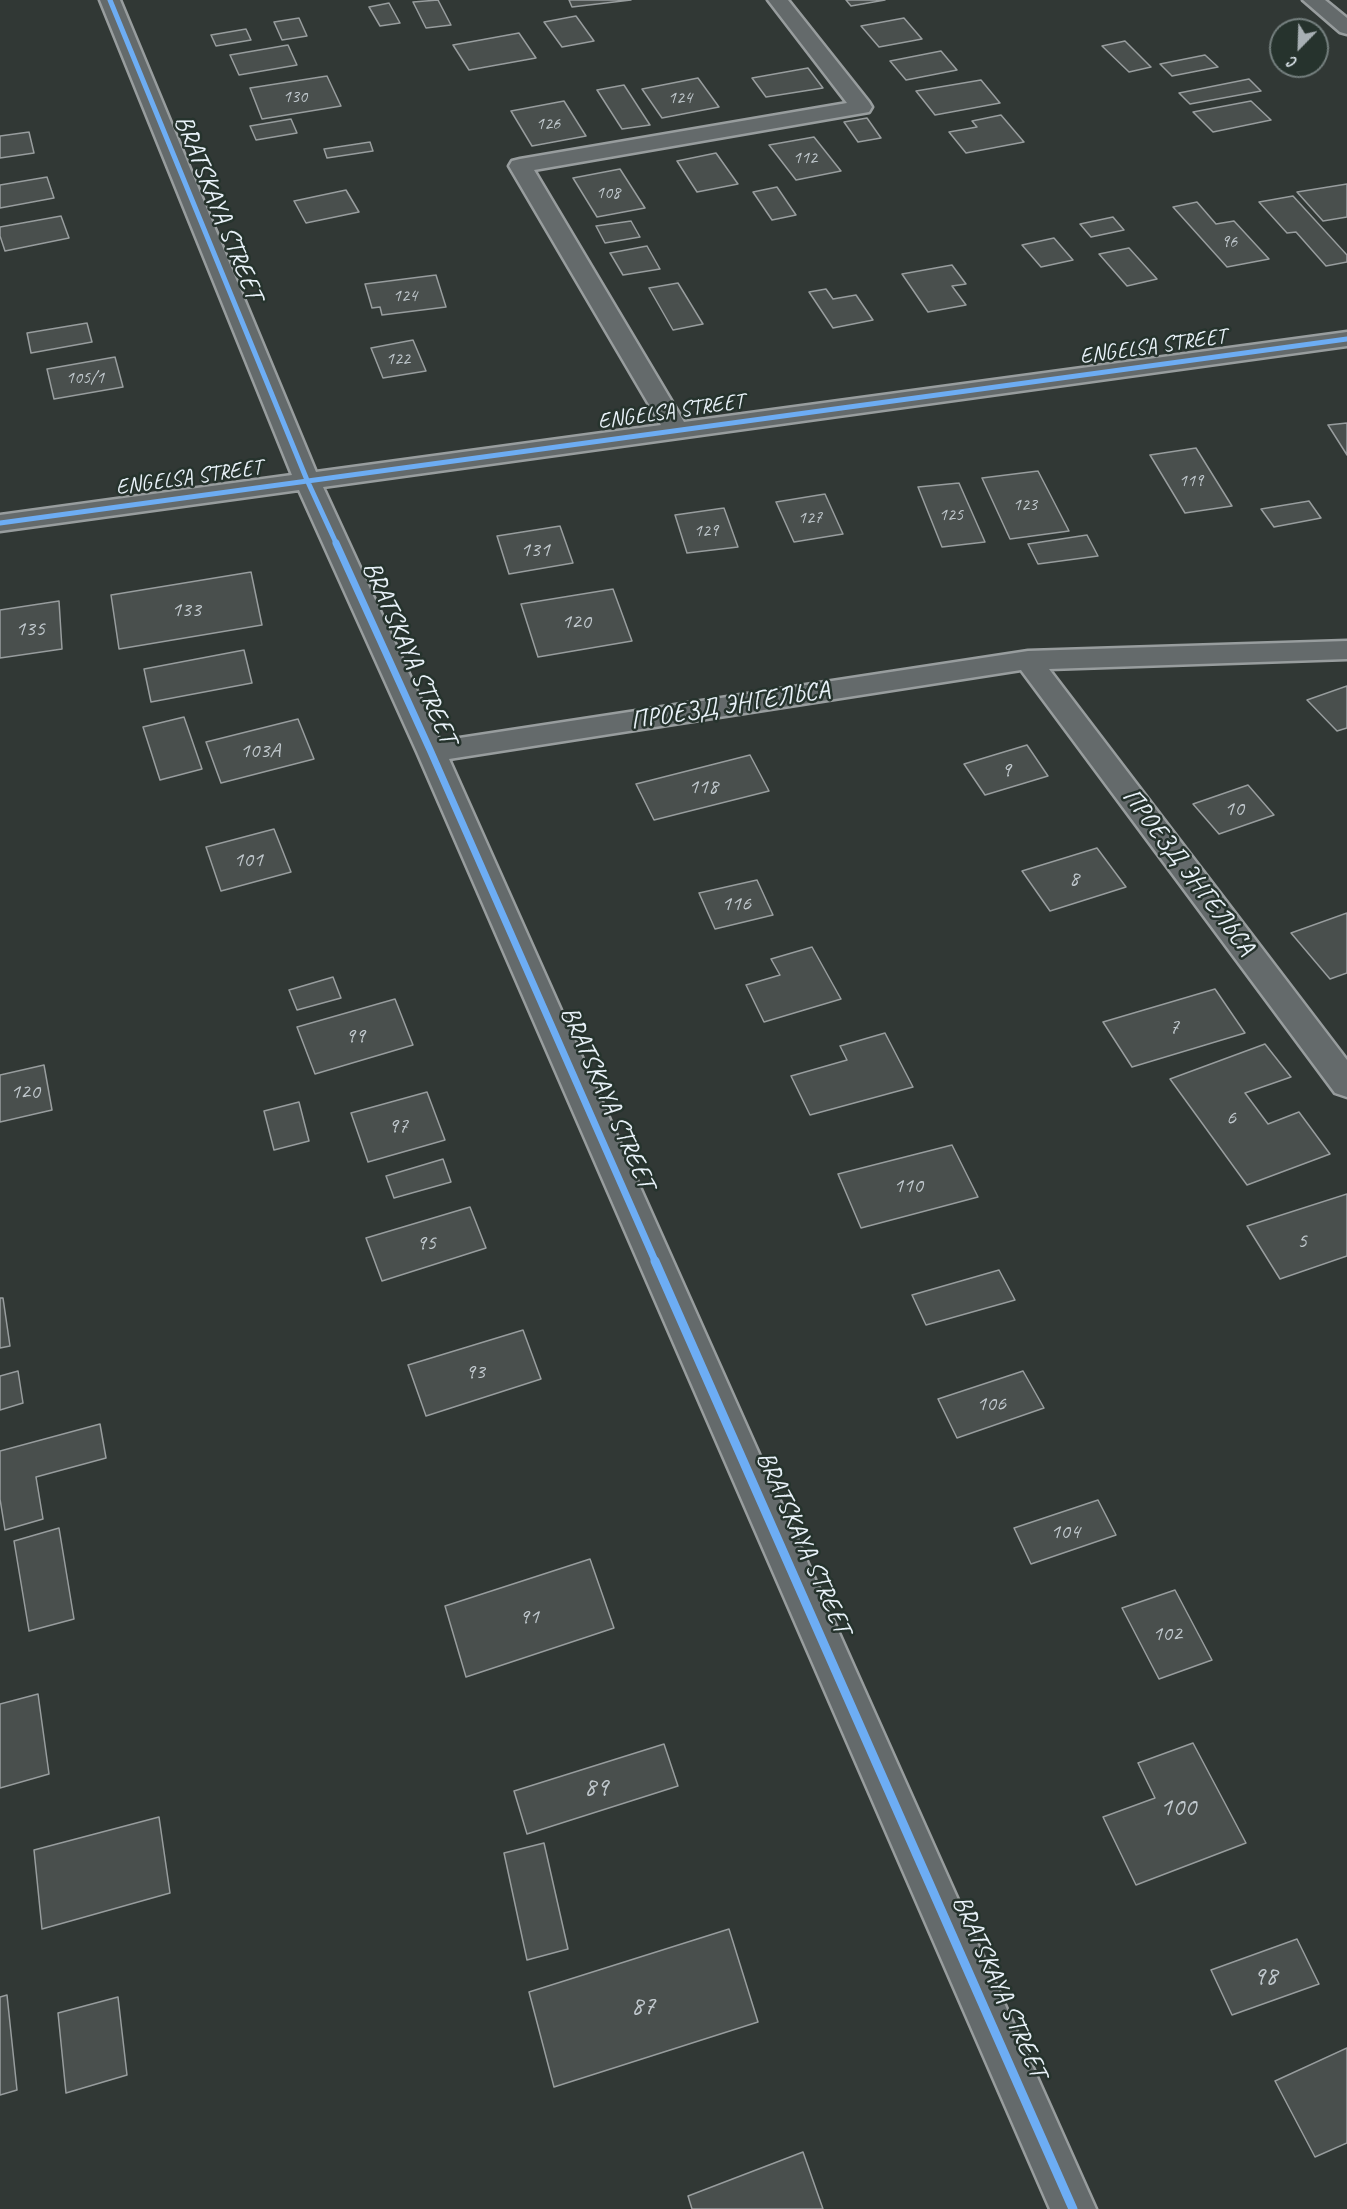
<!DOCTYPE html>
<meta charset="utf-8">
<style>
body{margin:0}
#map{position:relative;width:1347px;height:2209px;overflow:hidden;background:#313835;font-family:Caveat,sans-serif}
canvas{display:block}
.north{position:absolute;left:1269px;top:18px;width:60px;height:60px;box-sizing:border-box;background:#26332d;border:2px solid #747f7e;border-radius:50%;rotate:203deg;font-size:16px;font-weight:700;line-height:24px;text-align:center;color:#e8f1f8}
.north::after{content:'';display:block;margin:auto;width:21px;height:27px;background:#a8b0b4;clip-path:polygon(50% 0,100% 100%,50% 72%,0 100%)}
</style>
<div id="map">
<canvas width="1347" height="2209"></canvas>
<div class="north">С</div>
</div>
<script>
const ctx = document.querySelector('canvas').getContext('2d');
ctx.lineJoin = 'round';
function paint(path, color) { ctx.fillStyle = color; ctx.fill(path, 'evenodd'); }
const toPath = rows => new Path2D(rows.map(r => 'M' + r).join(''));
function strokePath(path, color, width, dash) { ctx.strokeStyle = color; ctx.lineWidth = width; ctx.lineCap = dash ? 'butt' : 'round'; ctx.setLineDash(dash || []); ctx.stroke(path); }
function write(font, color, halo, rows, align = 'center') {
  ctx.font = font + ' Caveat,sans-serif'; ctx.lineWidth = 5; ctx.setLineDash([]); ctx.textBaseline = 'middle'; ctx.strokeStyle = halo; ctx.fillStyle = color; for (const [text, x, y, turn = 0] of rows) {
    ctx.save(); ctx.translate(x, y); ctx.rotate((+turn || 0) * Math.PI / 180); ctx.textAlign = isNaN(turn) ? turn : align; if (halo) ctx.strokeText(text, 0, 0); ctx.fillText(text, 0, 0); ctx.restore();
  }
}
const building = toPath([
 [438,0,451,25,426,28,413,2,438,0],
 [569,0,631,0,572,7,569,0],
 [846,0,885,0,851,6,846,0],
 [389,3,400,23,380,26,369,7,389,3],
 [576,16,594,41,562,47,544,22,576,16],
 [299,18,307,36,282,40,274,22,299,18],
 [904,18,922,39,879,47,861,26,904,18],
 [246,29,251,40,216,46,211,35,246,29],
 [519,33,536,58,469,70,453,45,519,33],
 [1125,41,1151,67,1129,72,1102,46,1125,41],
 [288,45,297,65,239,75,230,55,288,45],
 [941,51,957,70,906,80,890,61,941,51],
 [1205,55,1218,67,1172,76,1160,64,1205,55],
 [808,68,823,88,766,97,752,78,808,68],
 [327,76,341,106,262,119,250,88,327,76],
 [698,78,719,107,662,118,642,89,698,78],
 [1249,79,1261,91,1190,104,1179,93,1249,79],
 [981,80,1000,103,935,115,916,91,981,80],
 [624,85,650,125,622,129,597,90,624,85],
 [564,101,586,136,532,146,511,111,564,101],
 [1251,101,1271,120,1213,132,1193,112,1251,101],
 [1001,115,1024,142,966,153,949,132,977,127,972,121,1001,115],
 [867,118,881,138,858,142,844,122,867,118],
 [291,119,297,133,256,140,250,126,291,119],
 [29,132,34,153,0,158,0,136,29,132],
 [814,137,841,171,796,180,769,145,814,137],
 [370,142,373,151,327,158,324,149,370,142],
 [716,153,738,184,697,192,677,161,716,153],
 [620,169,645,208,597,217,573,178,620,169],
 [47,177,54,198,0,208,0,185,47,177],
 [1347,184,1347,217,1323,221,1297,192,1347,184],
 [777,187,796,215,772,220,753,192,777,187],
 [346,190,359,212,306,223,294,201,346,190],
 [1293,196,1347,255,1347,262,1326,266,1296,232,1287,233,1259,202,1293,196],
 [1197,202,1216,224,1234,221,1269,259,1227,267,1173,207,1197,202],
 [61,216,69,238,5,251,0,236,0,227,61,216],
 [1113,217,1124,230,1091,237,1080,224,1113,217],
 [631,221,640,237,605,243,596,226,631,221],
 [1054,238,1073,260,1041,267,1022,245,1054,238],
 [647,246,660,269,623,275,610,253,647,246],
 [1129,248,1157,279,1127,286,1099,254,1129,248],
 [952,265,966,284,952,286,966,305,928,312,902,274,952,265],
 [436,275,446,307,382,315,380,307,372,308,365,284,436,275],
 [678,283,703,324,673,330,649,288,678,283],
 [826,289,833,299,856,295,873,320,833,328,809,292,826,289],
 [87,323,92,342,31,353,27,333,87,323],
 [413,340,426,371,383,378,371,348,413,340],
 [115,357,123,387,54,399,47,369,115,357],
 [1347,423,1347,455,1328,425,1347,423],
 [1196,448,1232,506,1185,513,1150,455,1196,448],
 [1038,471,1069,531,1010,539,982,478,1038,471],
 [959,483,985,542,942,547,918,487,959,483],
 [825,494,843,534,794,542,776,502,825,494],
 [1309,501,1321,518,1274,527,1261,509,1309,501],
 [724,508,738,547,687,553,675,515,724,508],
 [560,526,573,563,509,574,497,536,560,526],
 [1087,535,1098,556,1038,564,1028,544,1087,535],
 [251,572,262,625,119,649,111,595,251,572],
 [613,589,632,641,538,657,521,604,613,589],
 [59,601,62,649,0,658,0,610,59,601],
 [244,650,252,683,151,702,144,669,244,650],
 [1347,686,1347,728,1337,731,1307,700,1347,686],
 [184,717,202,769,160,780,143,727,184,717],
 [298,719,314,759,221,783,206,742,298,719],
 [1027,745,1048,776,985,795,964,764,1027,745],
 [750,755,769,791,654,820,636,784,750,755],
 [1248,785,1274,815,1219,834,1193,804,1248,785],
 [274,829,291,872,221,891,206,847,274,829],
 [1097,848,1126,887,1050,911,1022,871,1097,848],
 [757,880,773,915,715,929,699,893,757,880],
 [1347,913,1347,973,1330,979,1291,933,1347,913],
 [812,947,841,999,764,1022,746,985,780,975,771,959,812,947],
 [333,977,341,998,297,1010,289,990,333,977],
 [1215,989,1245,1033,1132,1067,1103,1022,1215,989],
 [395,999,413,1045,315,1074,297,1027,395,999],
 [885,1033,913,1087,810,1115,791,1076,847,1060,840,1046,885,1033],
 [1265,1044,1291,1077,1245,1093,1268,1124,1299,1112,1330,1154,1247,1185,1170,1079,1265,1044],
 [44,1065,52,1110,0,1122,0,1075,44,1065],
 [427,1092,445,1140,368,1162,351,1113,427,1092],
 [299,1102,309,1141,274,1150,264,1111,299,1102],
 [952,1145,978,1197,861,1228,838,1174,952,1145],
 [443,1159,451,1182,394,1198,386,1176,443,1159],
 [1347,1194,1347,1256,1280,1279,1247,1226,1347,1194],
 [470,1207,486,1248,382,1281,366,1238,470,1207],
 [999,1270,1015,1300,926,1325,912,1295,999,1270],
 [0,1298,3,1298,10,1346,0,1348,0,1298],
 [523,1330,541,1379,426,1416,408,1365,523,1330],
 [18,1371,23,1403,0,1410,0,1376,18,1371],
 [1023,1371,1044,1408,957,1438,938,1399,1023,1371],
 [100,1424,106,1458,36,1477,43,1519,5,1530,0,1499,0,1451,100,1424],
 [1098,1500,1116,1535,1031,1564,1014,1528,1098,1500],
 [59,1528,74,1619,29,1631,14,1541,59,1528],
 [590,1559,614,1628,466,1677,445,1606,590,1559],
 [1175,1590,1212,1660,1159,1679,1122,1608,1175,1590],
 [38,1694,49,1774,0,1788,0,1704,38,1694],
 [1193,1743,1246,1843,1136,1885,1103,1817,1155,1798,1138,1763,1193,1743],
 [664,1744,678,1786,527,1834,514,1791,664,1744],
 [159,1817,170,1893,42,1929,34,1850,159,1817],
 [544,1843,568,1949,527,1960,504,1853,544,1843],
 [729,1929,758,2022,554,2087,529,1992,729,1929],
 [1297,1939,1319,1984,1232,2015,1211,1970,1297,1939],
 [7,1995,17,2090,0,2095,0,1997,7,1995],
 [118,1997,127,2075,66,2093,58,2013,118,1997],
 [1347,2048,1347,2143,1315,2157,1275,2081,1347,2048],
 [803,2152,823,2209,692,2209,688,2196,803,2152]
]);
paint(building, '#494f4d');
strokePath(building, '#989d9e', 1.5);
const street = toPath([
 [100,0,120,0,316,472,661,425,509,166,512,161,520,159,847,103,768,0,788,0,869,102,872,107,869,112,534,170,684,422,1347,332,1347,346,323,487,440,741,1028,651,1347,641,1347,659,1049,669,1347,1060,1347,1097,1335,1093,1021,670,449,759,1096,2209,1050,2209,417,752,299,490,0,531,0,515,292,475,100,0]
]);
const secondary = toPath([
 [1303,0,1325,0,1347,18,1347,34,1340,32,1303,0]
]);
strokePath(street, '#989d9e', 5);
strokePath(secondary, '#989d9e', 5);
paint(street, '#646a6b');
paint(secondary, '#646a6b');
strokePath(toPath([
 [110,0,307,480,337,545],
 [0,523,1347,339]
]), '#6dadf4', 5);
strokePath(toPath([
 [336,543,431,752,656,1263]
]), '#6dadf4', 7);
strokePath(toPath([
 [655,1261,1073,2209]
]), '#6dadf4', 9);
write('18px', '#c0c8cd', null, [
 ["130",295,97],
 ["124",680,98],
 ["126",548,124],
 ["112",805,158],
 ["108",608,193],
 ["96",1229,242],
 ["124",405,296],
 ["122",398,359],
 ["105/1",85,378],
 ["119",1191,481],
 ["123",1025,505],
 ["125",951,515],
 ["127",810,518],
 ["129",706,531]
]);
write('22px', '#e8f1f8', '#26332d', [
 ["ENGELSA STREET",1153,347,-8],
 ["ENGELSA STREET",671,412,-8],
 ["ENGELSA STREET",189,478,-8]
]);
write('22px', '#c0c8cd', null, [
 ["131",535,550],
 ["133",186,610],
 ["120",576,622],
 ["135",30,629],
 ["103А",260,751],
 ["9",1006,770],
 ["118",703,787],
 ["10",1234,809],
 ["101",248,860],
 ["8",1074,879],
 ["116",736,904],
 ["7",1174,1027],
 ["99",355,1036],
 ["120",25,1092],
 ["6",1231,1118],
 ["97",398,1126],
 ["110",908,1186],
 ["5",1302,1241],
 ["95",426,1243],
 ["93",475,1372],
 ["106",991,1404],
 ["104",1065,1532],
 ["91",529,1617],
 ["102",1167,1634]
]);
write('26px', '#e8f1f8', '#26332d', [
 ["BRATSKAYA STREET",218,208,68],
 ["BRATSKAYA STREET",409,653,66],
 ["ПРОЕЗД ЭНГЕЛЬСА",730,706,-9],
 ["ПРОЕЗД ЭНГЕЛЬСА",1188,872,53],
 ["BRATSKAYA STREET",607,1098,66],
 ["BRATSKAYA STREET",803,1543,66],
 ["BRATSKAYA STREET",999,1987,66]
]);
write('27px', '#c0c8cd', null, [
 ["89",596,1788],
 ["100",1178,1808],
 ["98",1265,1977],
 ["87",643,2007]
]);
</script>
